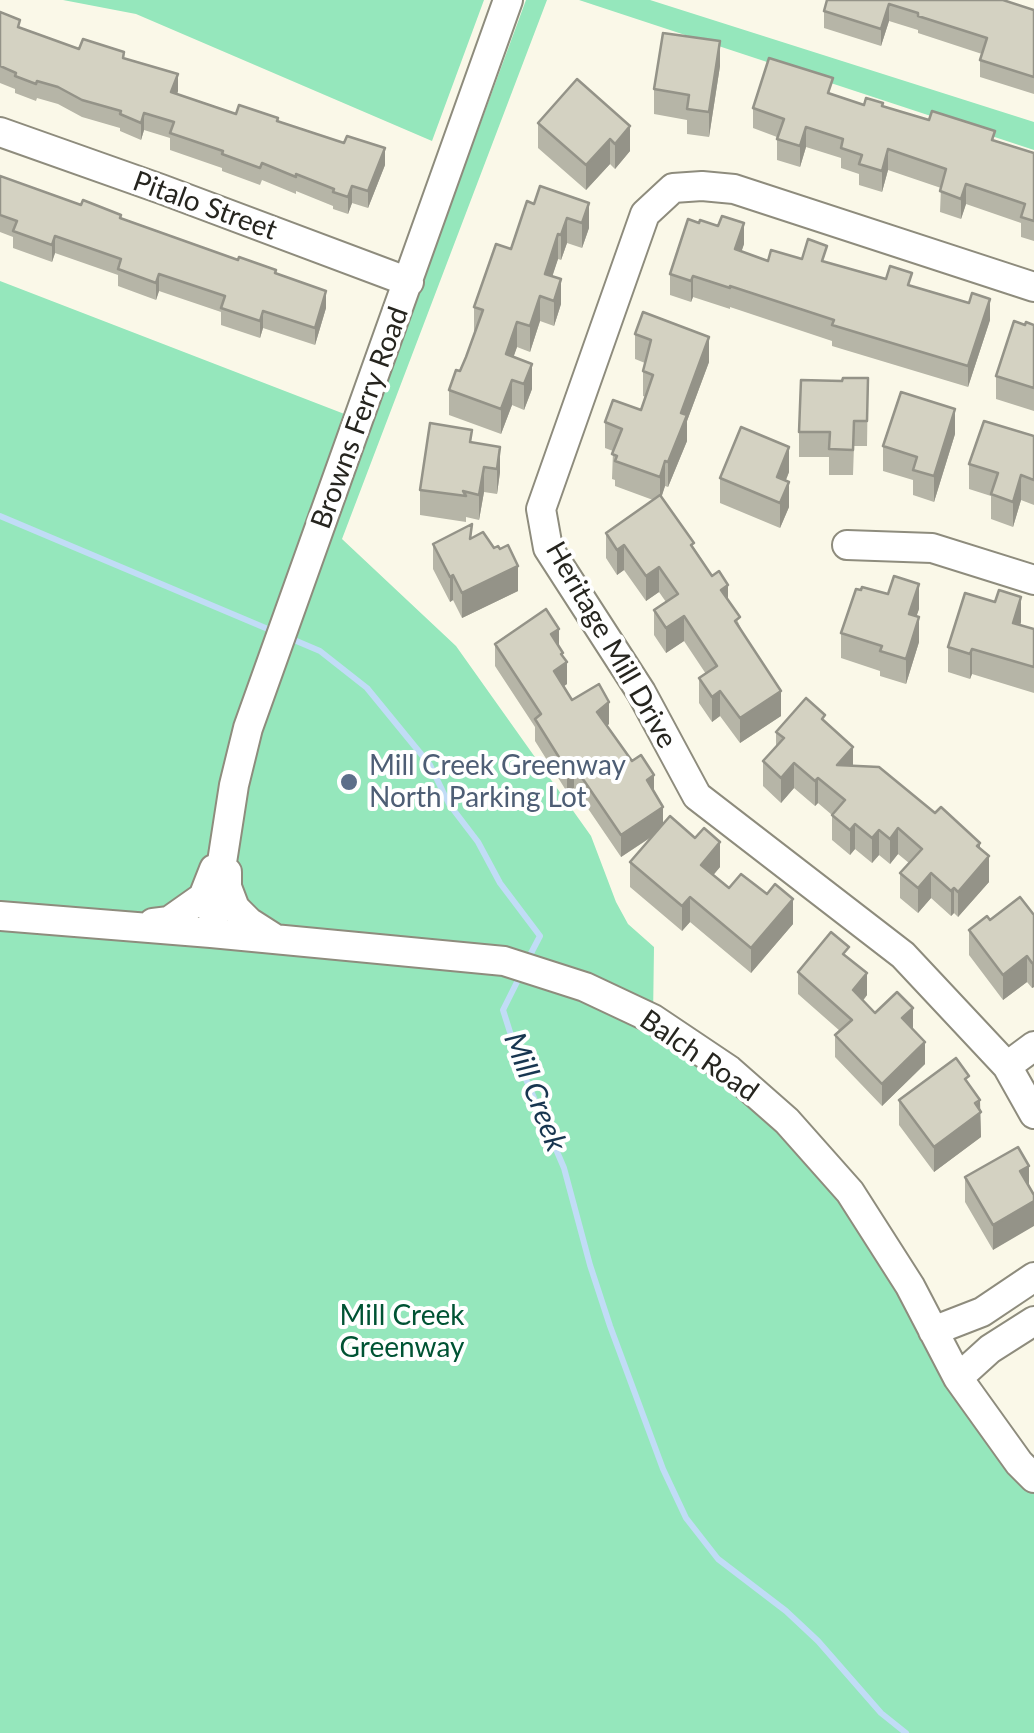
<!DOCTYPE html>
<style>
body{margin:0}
canvas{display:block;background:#faf8e8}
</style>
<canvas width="1034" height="1733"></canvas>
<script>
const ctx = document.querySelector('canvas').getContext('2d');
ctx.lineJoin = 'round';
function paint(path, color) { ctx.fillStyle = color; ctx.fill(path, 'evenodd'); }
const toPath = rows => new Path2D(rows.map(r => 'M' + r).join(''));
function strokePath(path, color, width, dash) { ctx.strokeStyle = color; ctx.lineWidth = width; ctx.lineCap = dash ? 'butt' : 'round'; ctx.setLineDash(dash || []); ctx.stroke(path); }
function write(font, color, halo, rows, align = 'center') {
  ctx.font = font + ' Lato,sans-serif'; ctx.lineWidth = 8; ctx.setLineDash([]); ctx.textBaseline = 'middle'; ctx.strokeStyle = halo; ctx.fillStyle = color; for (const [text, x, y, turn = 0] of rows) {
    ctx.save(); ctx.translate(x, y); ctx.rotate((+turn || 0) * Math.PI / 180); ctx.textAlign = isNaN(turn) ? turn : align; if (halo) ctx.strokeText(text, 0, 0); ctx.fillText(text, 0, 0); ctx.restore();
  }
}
paint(toPath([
 [63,0,484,0,432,141,136,14],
 [526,0,547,0,342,539,456,646,591,836,616,902,628,924,654,947,653,1019,787,1121,1034,1478,1034,1733,0,1733,0,281,360,420,330,532],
 [579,0,650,0,1034,122,1034,150]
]), '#95e7bc');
strokePath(toPath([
 [0,516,275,632],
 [287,637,320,651,367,688,430,765,449,804,478,842,500,883,540,936,527,961],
 [522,972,503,1010,522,1070,564,1168,590,1265,610,1326,663,1469,686,1518,718,1559,786,1611,818,1641,881,1713,906,1733]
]), '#c1dcf6', 6);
const minor = toPath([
 [0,132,161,189,409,282],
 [1034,287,734,189,702,186,673,188,645,214,541,509,548,548,641,692,697,796,903,955,1007,1066,1034,1114],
 [847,545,932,548,1034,580],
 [227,872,227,887,235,908,249,922,274,938],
 [0,916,211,933,504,961,585,987,653,1019,729,1070,787,1121,850,1192,910,1286,958,1378,1019,1463,1034,1478],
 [153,923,169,921,203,897,214,869],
 [211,933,234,785,248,728,508,0],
 [1007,1066,1034,1046],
 [933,1331,982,1312,1034,1277],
 [958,1378,990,1349,1034,1321]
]);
strokePath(minor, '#8e8c7d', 32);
strokePath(minor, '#fff', 28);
paint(toPath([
 [827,0,1034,10,1034,94,980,77,980,60,982,54,918,33,918,30,889,21,881,46,824,28,824,11],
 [0,12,20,28,79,49,124,58,178,91,177,94,236,114,278,121,385,165,368,208,352,203,348,214,333,209,333,206,296,191,296,194,262,180,260,185,222,171,222,168,170,150,170,138,144,130,141,140,120,131,120,128,82,117,58,104,37,98,36,101,15,93,15,89,0,83],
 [720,66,709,137,687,134,687,120,654,114,654,89],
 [833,95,864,105,883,106,1034,153,1034,241,1021,237,1021,223,966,204,961,219,940,212,941,188,888,170,882,192,859,185,859,174,841,168,841,158,806,147,800,167,777,160,777,137,753,128,753,108],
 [538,123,630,126,630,151,615,169,610,164,586,190,538,148],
 [0,176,276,273,326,308,315,345,263,328,260,338,221,325,221,312,159,291,156,300,118,286,118,275,55,253,52,262,13,248,13,237,0,232],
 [540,186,589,228,582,248,567,243,561,260,558,259,552,276,561,304,554,326,540,321,530,352,517,347,513,357,532,389,524,410,512,405,501,434,449,415,449,390,466,357,475,332,474,332,474,307,511,249,534,204],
 [699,223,718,226,744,244,741,252,768,261,802,259,827,262,912,287,990,320,968,387,832,346,832,341,730,307,730,309,693,297,691,302,670,295,670,274],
 [1025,325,1034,325,1034,411,996,399,996,376],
 [635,334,709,362,687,421,687,441,668,487,665,486,661,497,728,600,781,716,740,743,720,716,712,722,699,703,699,678,706,674,684,641,666,653,654,635,654,610,666,602,659,592,646,601,624,570,617,575,606,558,606,533,653,500,615,486,615,480,612,479,613,451,605,448,605,422,641,410,646,397,643,396,643,371,645,363,635,359],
 [868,378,867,446,854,446,853,475,829,475,829,457,799,457,799,432,842,381],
 [1016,432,1034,436,1034,505,1021,500,1013,527,991,519,991,496,969,489,969,464],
 [955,434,934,502,913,495,913,480,883,471,883,446],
 [472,442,500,472,497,494,484,492,479,520,466,517,466,522,420,515,420,490],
 [789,472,786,480,789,507,780,528,720,503,720,478],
 [472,538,518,591,462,618,453,600,450,602,433,569,433,544],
 [995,602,1021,622,1020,625,1034,629,1034,693,972,674,970,679,948,672,948,647],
 [919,609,916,616,919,642,906,684,880,676,880,671,841,658,841,633],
 [495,644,559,646,563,657,567,684,564,686,572,700,609,724,607,726,654,792,663,824,720,867,713,875,729,888,793,924,751,973,690,922,682,931,630,887,630,862,653,836,621,857,574,788,567,792,535,741,535,727,495,666],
 [825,722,853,766,980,848,989,882,958,917,954,913,951,916,931,898,918,913,900,898,900,873,909,863,898,854,890,864,879,855,872,863,855,849,850,855,832,840,832,815,818,803,815,806,794,788,781,803,763,786,763,761,776,747,776,732],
 [1034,915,1034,987,1032,988,1027,982,1003,1000,969,955,969,930,990,920],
 [849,958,867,995,863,1001,875,1013,913,1030,925,1064,882,1106,835,1057,835,1035,840,1031,798,994,798,972],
 [969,1085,980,1111,981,1137,934,1172,899,1125,899,1100],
 [965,1177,1029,1187,993,1250,965,1202]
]), '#b6b5a7');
paint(toPath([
 [889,4,889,21,881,46,881,29],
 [720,41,720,66,709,137,709,112],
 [178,74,178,91,171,109,171,92],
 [144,113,144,130,141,140,141,123],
 [630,126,630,151,615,169,615,144],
 [806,127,806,147,800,167,800,146],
 [610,139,610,164,586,190,586,165],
 [385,148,385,165,368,208,368,191],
 [888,149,888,170,882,192,882,171],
 [966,184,966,204,961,219,961,199],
 [352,186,352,203,348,214,348,197],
 [589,203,589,228,582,248,582,223],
 [567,218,567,243,561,260,561,235],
 [744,223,744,244,735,271,735,249],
 [558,234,558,259,545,299,545,274],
 [55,236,55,253,52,262,52,245],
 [159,274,159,291,156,300,156,283],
 [693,276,693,297,691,302,691,281],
 [561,279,561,304,554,326,554,301],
 [326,291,326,308,315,345,315,328],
 [540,296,540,321,530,352,530,326],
 [990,299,990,320,968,387,968,366],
 [263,311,263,328,260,338,260,321],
 [517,322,517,347,506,379,506,354],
 [709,337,709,362,687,421,687,441,668,487,668,462,681,413],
 [532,364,532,389,524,410,524,384],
 [512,380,512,405,501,434,501,409],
 [955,409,955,434,934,502,934,476],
 [500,447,500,472,497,494,497,469],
 [789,447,789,472,777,502,777,477],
 [665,461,665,486,660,502,660,477],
 [484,467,484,492,479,520,479,495],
 [1021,475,1021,500,1013,527,1013,502],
 [789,482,789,507,780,528,780,503],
 [624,545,624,570,617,575,617,550],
 [518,566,518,591,462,618,462,593],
 [659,567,659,592,646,601,646,576],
 [453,575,453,600,450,602,450,577],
 [919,584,919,609,909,639,909,614],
 [728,585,728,610,721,590],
 [1021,597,1021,622,1013,648,1013,623],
 [684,616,684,641,666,653,666,628],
 [919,617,919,642,906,684,906,659],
 [559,629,559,651,551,634],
 [972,649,972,674,970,679,970,654],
 [563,653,563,664,567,662,567,684,554,693,554,671,561,654],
 [720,691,720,716,712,722,712,697],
 [781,691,781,716,740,743,740,718],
 [609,702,609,724,597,734,597,712],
 [853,747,853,772,837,765],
 [794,763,794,788,781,803,781,778],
 [574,766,574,788,567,792,567,770],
 [654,775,654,797,647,780],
 [818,778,818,803,815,806,815,781],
 [663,807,663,829,621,857,621,835],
 [855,824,855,849,850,855,850,830],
 [898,828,898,854,890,864,890,839],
 [879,830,879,855,872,863,872,838],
 [720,842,720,867,701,890,701,865],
 [980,843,980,867,989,856,989,882,958,917,958,892,977,846],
 [931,873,931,898,918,913,918,888],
 [954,888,954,913,951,916,951,891],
 [690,897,690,922,682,931,682,906],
 [793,899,793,924,751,973,751,948],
 [1027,956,1027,982,1003,1000,1003,975],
 [1034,962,1034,987,1032,988,1032,963],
 [867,973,867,995,853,1012,853,990],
 [913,1008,913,1030,902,1018],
 [925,1042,925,1064,882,1106,882,1084],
 [980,1100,981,1137,934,1172,934,1147],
 [1029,1166,1029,1191,1020,1171],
 [1034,1201,1034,1226,993,1250,993,1225]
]), '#949388');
const building = toPath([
 [827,0,1003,0,1034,10,1034,77,980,60,987,38,918,16,918,13,889,4,881,29,824,11,827,0],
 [0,12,20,20,18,27,79,49,83,39,124,52,123,58,178,74,171,92,236,114,239,105,278,118,277,121,344,143,347,136,385,148,368,191,352,186,348,197,333,192,334,189,296,174,296,177,262,163,260,168,222,154,223,151,170,133,174,122,144,113,141,123,120,114,121,111,82,100,58,87,37,81,36,84,15,76,16,73,0,66,0,12],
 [663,33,720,41,709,112,687,109,689,95,654,89,663,33],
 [769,58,833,78,828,93,864,105,866,98,883,103,882,106,929,120,932,111,995,131,992,140,1034,153,1034,221,1021,217,1025,204,966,184,961,199,940,191,946,169,888,149,882,171,859,164,862,155,841,148,843,139,806,127,800,146,777,139,784,119,753,108,769,58],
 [577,79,630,126,615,144,610,139,586,165,538,123,577,79],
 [0,176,81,205,83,200,121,215,120,218,238,260,239,257,276,270,275,273,326,291,315,328,263,311,260,321,221,308,225,296,159,274,156,283,118,269,121,259,55,236,52,245,13,231,17,221,0,215,0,176],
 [540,186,589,203,582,223,567,218,561,235,558,234,545,274,561,279,554,301,540,296,530,326,517,322,506,354,532,364,524,384,512,380,501,409,449,390,456,370,460,371,466,357,483,310,474,307,496,244,511,249,527,201,534,204,540,186],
 [722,216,744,223,735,249,768,261,771,250,802,259,808,239,827,246,822,261,886,279,890,266,912,273,908,285,969,303,972,293,990,299,968,366,832,325,834,320,730,286,730,288,693,276,691,281,670,274,688,219,699,223,700,220,718,226,722,216],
 [643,312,709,337,681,413,687,415,668,462,665,461,660,477,615,461,617,456,612,454,622,429,605,422,613,400,641,410,653,375,643,371,651,340,635,334,643,312],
 [1014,321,1025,325,1026,322,1034,325,1034,388,996,376,1014,321],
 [843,378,868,378,867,421,854,421,853,450,829,449,830,432,799,432,801,380,842,381,843,378],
 [901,392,955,409,934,476,913,470,917,457,883,446,901,392],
 [984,421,1034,436,1034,480,1021,475,1013,502,991,494,998,473,969,464,984,421],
 [430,423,472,430,470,442,500,447,497,469,484,467,479,495,463,491,466,496,420,490,430,423],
 [741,427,789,447,777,477,789,482,780,503,720,478,741,427],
 [660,495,694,543,691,545,712,576,719,571,728,585,721,590,740,617,735,621,781,691,740,718,720,691,712,697,699,678,717,666,684,616,666,628,654,610,678,594,659,567,646,576,624,545,617,550,606,533,660,495],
 [472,524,470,539,483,532,494,548,498,546,500,549,508,545,518,566,462,593,453,575,450,577,433,544,472,524],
 [894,576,919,584,909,614,919,617,906,659,880,651,882,646,841,633,856,589,861,590,862,587,888,594,894,576],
 [999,590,1021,597,1013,623,1034,629,1034,667,972,649,970,654,948,647,965,593,995,602,999,590],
 [546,609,559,629,551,634,563,653,561,654,567,662,554,671,572,700,599,684,609,702,597,712,632,761,641,755,654,775,647,780,663,807,621,835,574,766,567,770,535,719,541,714,495,644,546,609],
 [806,698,825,715,822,719,853,747,837,765,879,767,935,813,941,807,980,843,977,846,989,856,958,892,954,888,951,891,931,873,918,888,900,873,922,849,898,828,890,839,879,830,872,838,855,824,850,830,832,815,845,800,818,778,815,781,794,763,781,778,763,761,784,738,776,732,806,698],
 [670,816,695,838,704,828,720,842,701,865,729,888,741,874,767,894,775,884,793,899,751,948,690,897,682,906,630,862,670,816],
 [1020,897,1034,915,1034,962,1032,963,1027,956,1003,975,969,930,987,916,990,920,1020,897],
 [831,932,849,947,843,954,867,973,853,990,875,1013,897,992,913,1008,902,1018,925,1042,882,1084,835,1035,852,1020,798,972,831,932],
 [956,1058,969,1076,965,1079,980,1100,975,1103,981,1112,934,1147,899,1100,956,1058],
 [1018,1147,1029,1166,1020,1171,1034,1195,1034,1201,993,1225,965,1177,1018,1147]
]);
paint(building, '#d4d2c2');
strokePath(building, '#949388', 2.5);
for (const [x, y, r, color] of [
 [349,782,10,"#5c6f8a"]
]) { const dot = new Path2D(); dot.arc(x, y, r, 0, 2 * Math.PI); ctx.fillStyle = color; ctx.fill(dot); strokePath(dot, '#fff', 4); }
write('28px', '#26251f', '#fff', [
 ["Pitalo Street",205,206,20],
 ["Browns Ferry Road",360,418,-70],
 ["Heritage Mill Drive",611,645,60],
 ["Balch Road",699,1056,35]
]);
write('28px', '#4e5e75', '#fff', [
 ["Mill Creek Greenway",369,766],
 ["North Parking Lot",369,798]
], 'left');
write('28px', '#005334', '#fff', [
 ["Mill Creek",402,1316],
 ["Greenway",402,1348]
]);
write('italic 30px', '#183650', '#fff', [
 ["Mill Creek",535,1092,69]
]);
</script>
